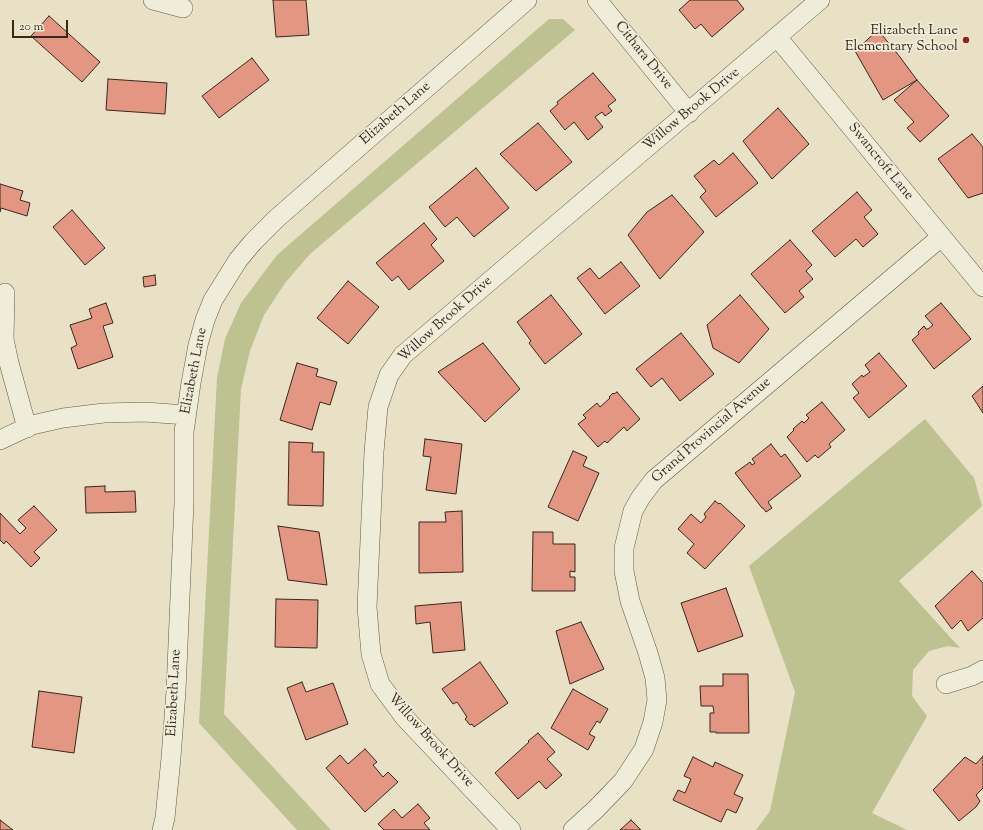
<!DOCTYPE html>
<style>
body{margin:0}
#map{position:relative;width:983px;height:830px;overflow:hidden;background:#e8e1c6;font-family:"Sorts Mill Goudy",serif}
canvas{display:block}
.scale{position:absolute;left:12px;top:20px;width:56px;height:18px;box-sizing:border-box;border:2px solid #38271c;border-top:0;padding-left:5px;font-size:12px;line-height:14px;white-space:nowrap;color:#38271c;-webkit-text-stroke:3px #f0ecda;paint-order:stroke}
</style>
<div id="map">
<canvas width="983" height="830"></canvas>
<div class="scale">20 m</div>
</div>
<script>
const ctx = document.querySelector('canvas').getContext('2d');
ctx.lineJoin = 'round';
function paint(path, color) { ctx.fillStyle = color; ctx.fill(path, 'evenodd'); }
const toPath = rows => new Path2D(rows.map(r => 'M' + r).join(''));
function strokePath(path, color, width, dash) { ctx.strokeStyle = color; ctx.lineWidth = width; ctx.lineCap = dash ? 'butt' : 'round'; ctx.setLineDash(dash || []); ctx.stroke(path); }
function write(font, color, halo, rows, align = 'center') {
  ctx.font = font + ' "Sorts Mill Goudy",serif'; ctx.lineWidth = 3.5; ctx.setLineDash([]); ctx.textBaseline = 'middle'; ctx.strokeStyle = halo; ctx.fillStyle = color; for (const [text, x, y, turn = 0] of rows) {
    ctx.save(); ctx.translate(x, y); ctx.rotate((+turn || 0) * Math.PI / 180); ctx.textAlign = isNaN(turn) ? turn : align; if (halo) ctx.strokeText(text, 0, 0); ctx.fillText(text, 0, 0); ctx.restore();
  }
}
paint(toPath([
 [549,19,563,19,575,30,310,254,285,283,264,315,250,351,241,389,224,714,331,830,297,830,199,723,217,378,225,339,241,303,277,255],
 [925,419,974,478,982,506,899,581,960,648,948,646,929,651,913,670,912,696,927,716,872,813,907,830,756,830,770,811,795,692,749,566]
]), '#bec190');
const building = toPath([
 [273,0,306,0,309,35,276,37,273,0],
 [690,0,737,0,744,9,712,37,701,24,695,29,679,10,690,0],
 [49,16,100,62,82,82,31,36,49,16],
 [878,30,900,57,917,80,883,100,855,51,878,30],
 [252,58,269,80,219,118,202,96,252,58],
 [593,73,616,100,608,106,612,111,605,116,602,112,595,117,603,127,588,140,574,122,565,130,550,111,558,104,557,102,593,73],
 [108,79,167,83,165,114,106,110,108,79],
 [917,80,949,116,920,142,907,128,914,122,894,100,917,80],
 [778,108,809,144,772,179,743,141,778,108],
 [538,123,572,162,536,191,500,154,538,123],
 [972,134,983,147,983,193,968,198,938,159,972,134],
 [733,153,758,183,716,217,700,197,706,191,694,176,714,160,719,165,733,153],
 [476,168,509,208,474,237,457,217,445,227,429,207,476,168],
 [0,184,23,191,20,200,30,203,27,216,1,208,0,212,0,184],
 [857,192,872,210,864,217,878,234,863,247,856,239,835,257,812,231,857,192],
 [672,195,704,232,660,279,628,235,647,212,672,195],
 [72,210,105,248,85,265,53,227,72,210],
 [424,223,437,239,431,245,444,261,409,290,398,276,392,281,376,263,424,223],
 [790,240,812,265,806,271,813,279,799,291,804,297,785,313,751,274,790,240],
 [621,262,640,286,605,314,577,278,590,268,599,279,621,262],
 [155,275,156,285,144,287,143,277,155,275],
 [348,281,379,307,348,344,317,318,348,281],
 [551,295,582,334,545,364,529,343,531,341,517,322,551,295],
 [740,295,769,329,739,363,713,348,707,325,740,295],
 [106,303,113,323,103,326,113,357,78,369,71,348,77,345,70,325,92,318,89,309,106,303],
 [941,303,971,339,934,369,912,340,919,334,918,332,924,326,926,329,928,329,933,325,925,316,941,303],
 [681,333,714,374,680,401,662,378,651,387,636,369,681,333],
 [483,343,520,389,485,422,438,372,483,343],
 [879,353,907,386,869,418,853,398,859,393,852,384,862,375,863,377,870,372,865,365,879,353],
 [297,363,318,369,316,376,337,382,330,405,320,402,312,430,280,420,297,363],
 [983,386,983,413,972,396,983,386],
 [617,392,640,419,627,431,624,427,607,443,605,441,598,447,578,424,586,418,583,415,597,403,600,407,610,398,609,397,613,393,614,394,617,392],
 [822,402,845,430,829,444,831,447,818,458,815,455,807,462,787,437,794,430,793,429,802,421,804,423,809,418,806,415,822,402],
 [425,439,462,444,456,494,426,490,431,457,423,456,425,439],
 [289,442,313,443,312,452,324,452,323,506,288,505,289,442],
 [771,444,781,457,785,454,801,476,768,502,772,508,766,512,763,508,762,508,735,473,750,462,752,465,755,463,752,459,771,444],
 [573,451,587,457,583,466,599,473,578,521,548,507,573,451],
 [105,486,105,492,135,491,136,512,86,513,85,487,105,486],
 [715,501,719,504,720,503,745,526,705,569,687,553,694,544,678,529,691,514,701,523,706,517,704,514,715,501],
 [34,506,57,530,34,552,40,558,31,567,6,541,4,544,0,540,0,513,20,534,26,528,18,520,34,506],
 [462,511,463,572,419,573,419,522,446,522,445,512,462,511],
 [278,526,319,532,327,585,288,580,278,526],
 [533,532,553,532,553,544,575,544,575,572,570,571,570,577,575,577,575,591,532,591,533,532],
 [972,571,983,583,983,618,968,631,961,620,952,629,935,606,972,571],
 [726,588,743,636,698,652,681,603,726,588],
 [276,599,318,600,317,648,275,647,276,599],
 [461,602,465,650,433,653,430,622,416,624,415,606,461,602],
 [581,622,604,669,570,684,556,631,581,622],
 [480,662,508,703,474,727,472,724,470,725,465,719,467,717,457,702,453,704,442,689,480,662],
 [723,674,748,674,749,733,716,733,716,732,710,732,710,713,714,713,713,706,701,706,700,686,723,686,723,674],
 [302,682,306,692,333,683,348,724,306,740,287,688,302,682],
 [573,689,608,709,600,723,597,721,589,734,595,737,588,750,551,728,573,689],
 [39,691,82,697,74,753,32,747,39,691],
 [538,733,555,752,547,759,562,775,546,789,539,781,518,799,495,773,529,742,528,741,538,733],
 [365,749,377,762,373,765,383,777,388,772,398,782,365,812,326,768,340,755,348,764,365,749],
 [983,756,983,788,976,795,980,801,976,807,959,821,933,790,965,757,976,764,983,756],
 [693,757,713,767,715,762,743,775,734,794,743,798,736,813,727,809,721,822,673,800,678,790,685,793,691,779,684,776,693,757],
 [418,804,430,818,424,823,430,830,384,830,378,824,394,809,402,818,418,804],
 [0,820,13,830,0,830,0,820],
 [631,820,641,830,620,830,631,820]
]);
paint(building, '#e39783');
strokePath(building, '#38271c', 1);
const street = toPath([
 [153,0,183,8],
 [597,0,689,113],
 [777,37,983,287],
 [5,293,4,339,9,363,27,428],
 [0,440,32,425,63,418,104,413,145,412,186,415],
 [946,684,972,676,983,670],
 [162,830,165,818,171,758,176,691,184,503,184,432,191,383,198,345,205,320,213,300,238,260,253,242,276,219,527,0],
 [511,830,405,718,380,684,371,654,367,607,374,452,378,407,389,375,403,355,820,0],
 [573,830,596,809,623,781,644,749,653,722,657,700,655,678,648,653,630,601,624,571,624,548,633,511,641,497,654,480,941,237]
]);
strokePath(street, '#645646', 20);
strokePath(street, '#f0ecda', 19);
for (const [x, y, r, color] of [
 [966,40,4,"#8f2418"]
]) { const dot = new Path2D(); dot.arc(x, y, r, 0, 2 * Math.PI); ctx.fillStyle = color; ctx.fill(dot); strokePath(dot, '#f0ecda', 1.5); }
write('14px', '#38271c', '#f0ecda', [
 ["Elizabeth Lane",958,32],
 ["Elementary School",958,48]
], 'right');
write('14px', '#38271c', '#f0ecda', [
 ["Cithara Drive",643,56,51],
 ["Willow Brook Drive",692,110,-40],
 ["Elizabeth Lane",396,114,-41],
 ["Swancroft Lane",880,162,51],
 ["Willow Brook Drive",446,320,-42],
 ["Elizabeth Lane",195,371,-79],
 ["Grand Provincial Avenue",712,431,-41],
 ["Elizabeth Lane",175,693,-87],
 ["Willow Brook Drive",430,741,48]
]);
</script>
